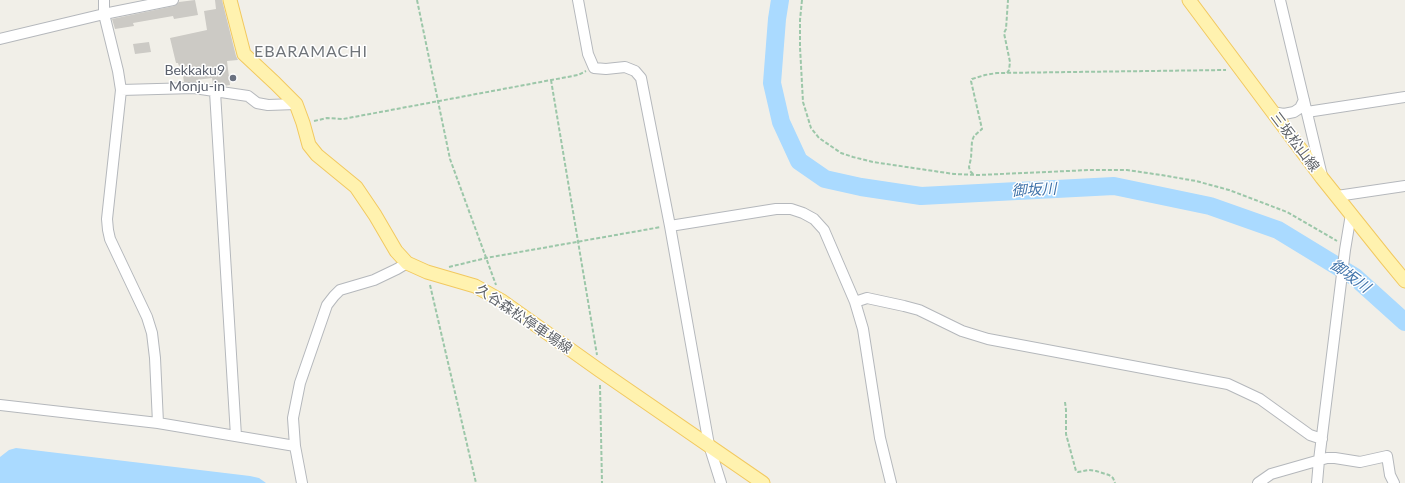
<!DOCTYPE html>
<meta charset="utf-8">
<style>
body{margin:0}
canvas{display:block;background:#f1efe8}
</style>
<canvas width="1405" height="483"></canvas>
<script>
const ctx = document.querySelector('canvas').getContext('2d');
ctx.lineJoin = 'round';
function paint(path, color) { ctx.fillStyle = color; ctx.fill(path, 'evenodd'); }
const toPath = rows => new Path2D(rows.map(r => 'M' + r).join(''));
function strokePath(path, color, width, dash) { ctx.strokeStyle = color; ctx.lineWidth = width; ctx.lineCap = dash ? 'butt' : 'round'; ctx.setLineDash(dash || []); ctx.stroke(path); }
function write(font, color, halo, rows, align = 'center') {
  ctx.font = font + ' Lato,"Noto Sans JP",sans-serif'; ctx.lineWidth = 3; ctx.setLineDash([]); ctx.textBaseline = 'middle'; ctx.strokeStyle = halo; ctx.fillStyle = color; for (const [text, x, y, turn = 0] of rows) {
    ctx.save(); ctx.translate(x, y); ctx.rotate((+turn || 0) * Math.PI / 180); ctx.textAlign = isNaN(turn) ? turn : align; if (halo) ctx.strokeText(text, 0, 0); ctx.fillText(text, 0, 0); ctx.restore();
  }
}
paint(toPath([
 [16,448,250,476,259,478,266,483,0,483,0,457,9,450]
]), '#aadaff');
strokePath(toPath([
 [780,0,777,19,772,83,781,122,799,161,825,179,861,187,921,196,1114,186,1210,206,1278,230,1355,277,1405,322]
]), '#aadaff', 18);
paint(toPath([
 [195,0,198,15,174,19,173,16,133,23,134,26,115,29,112,19,174,6,179,2],
 [215,0,222,0,236,56,238,60,227,61,230,85,224,86,213,84,212,78,196,80,196,82,184,82,181,65,179,66,178,63,176,63,170,38,207,30,204,11,216,9],
 [149,42,151,52,135,54,133,44]
]), '#cccac5');
const minor = toPath([
 [104,0,104,14,118,71,121,90,107,219,108,230,110,239,147,317,152,333,155,358,158,423],
 [578,0,588,54,594,68,606,69,625,67,635,71,641,78,670,226,709,445,721,483],
 [1280,0,1322,176],
 [0,39,104,14,173,0],
 [121,90,194,88,248,96,257,103,268,105,296,104],
 [215,92,236,436],
 [1272,112,1284,114,1294,112,1300,108,1304,100],
 [1307,112,1405,97],
 [1337,196,1405,186],
 [670,226,776,209,791,209,803,213,814,219,824,230,855,302,863,329,880,438,891,483],
 [855,302,867,298,904,306,919,310,962,331,988,339,1228,384,1260,399,1310,435,1322,439],
 [0,405,158,423,295,446],
 [302,483,295,446,293,418,300,383,327,305,334,296,340,290,374,280,397,269,407,263],
 [1258,483,1271,474,1327,458,1335,458,1360,462,1387,456,1390,475,1394,483],
 [1317,483,1319,460,1345,250,1351,214]
]);
const major = toPath([
 [230,0,244,54,275,83,296,104,303,123,309,145,317,155,356,187,375,215,396,251,407,263,427,272,475,286,502,301,599,370,763,483],
 [1189,0,1322,178,1386,258,1405,281]
]);
strokePath(minor, '#b5b8bc', 12);
strokePath(major, '#f2c960', 15);
strokePath(toPath([
 [417,0,450,159,496,285],
 [802,0,800,20,800,47,803,102,811,128,819,138,841,153,853,157,873,162,954,174,979,175,1090,170,1127,170,1161,175,1196,181,1229,190,1287,212,1337,241],
 [1007,73,1009,70,1010,62,1004,33,1006,29,1008,0],
 [551,80,597,355],
 [314,121,327,118,343,119,578,75,586,71],
 [973,174,970,171,969,167,971,158,972,141,974,136,982,129,971,81,972,79,985,75,997,73,1226,70],
 [449,267,486,258,661,227],
 [430,285,476,483],
 [600,385,602,483],
 [1065,402,1066,410,1066,434,1076,471,1078,472,1089,470,1096,471,1109,475,1113,478,1115,483]
]), '#9cc7a9', 2, [4, 2]);
strokePath(minor, '#fff', 10);
strokePath(major, '#fff2af', 13);
for (const [x, y, r, color] of [
 [233,78,4,"#6b7280"]
]) { const dot = new Path2D(); dot.arc(x, y, r, 0, 2 * Math.PI); ctx.fillStyle = color; ctx.fill(dot); strokePath(dot, '#fff', 1.5); }
write('14px', '#5b616d', '#fff', [
 ["Bekkaku9",225,70],
 ["Monju-in",225,86]
], 'right');
write('14px', '#5f6368', '#fff', [
 ["三坂松山線",1295,142,53],
 ["久谷森松停車場線",524,319,34]
]);
write('italic 15px', '#4174aa', '#fff', [
 ["御坂川",1034,190,-3],
 ["御坂川",1350,276,36]
]);
ctx.letterSpacing = '1px';
write('16px', '#70757a', '#fff', [
 ["EBARAMACHI",311,52]
]);
ctx.letterSpacing = '0px';
</script>
